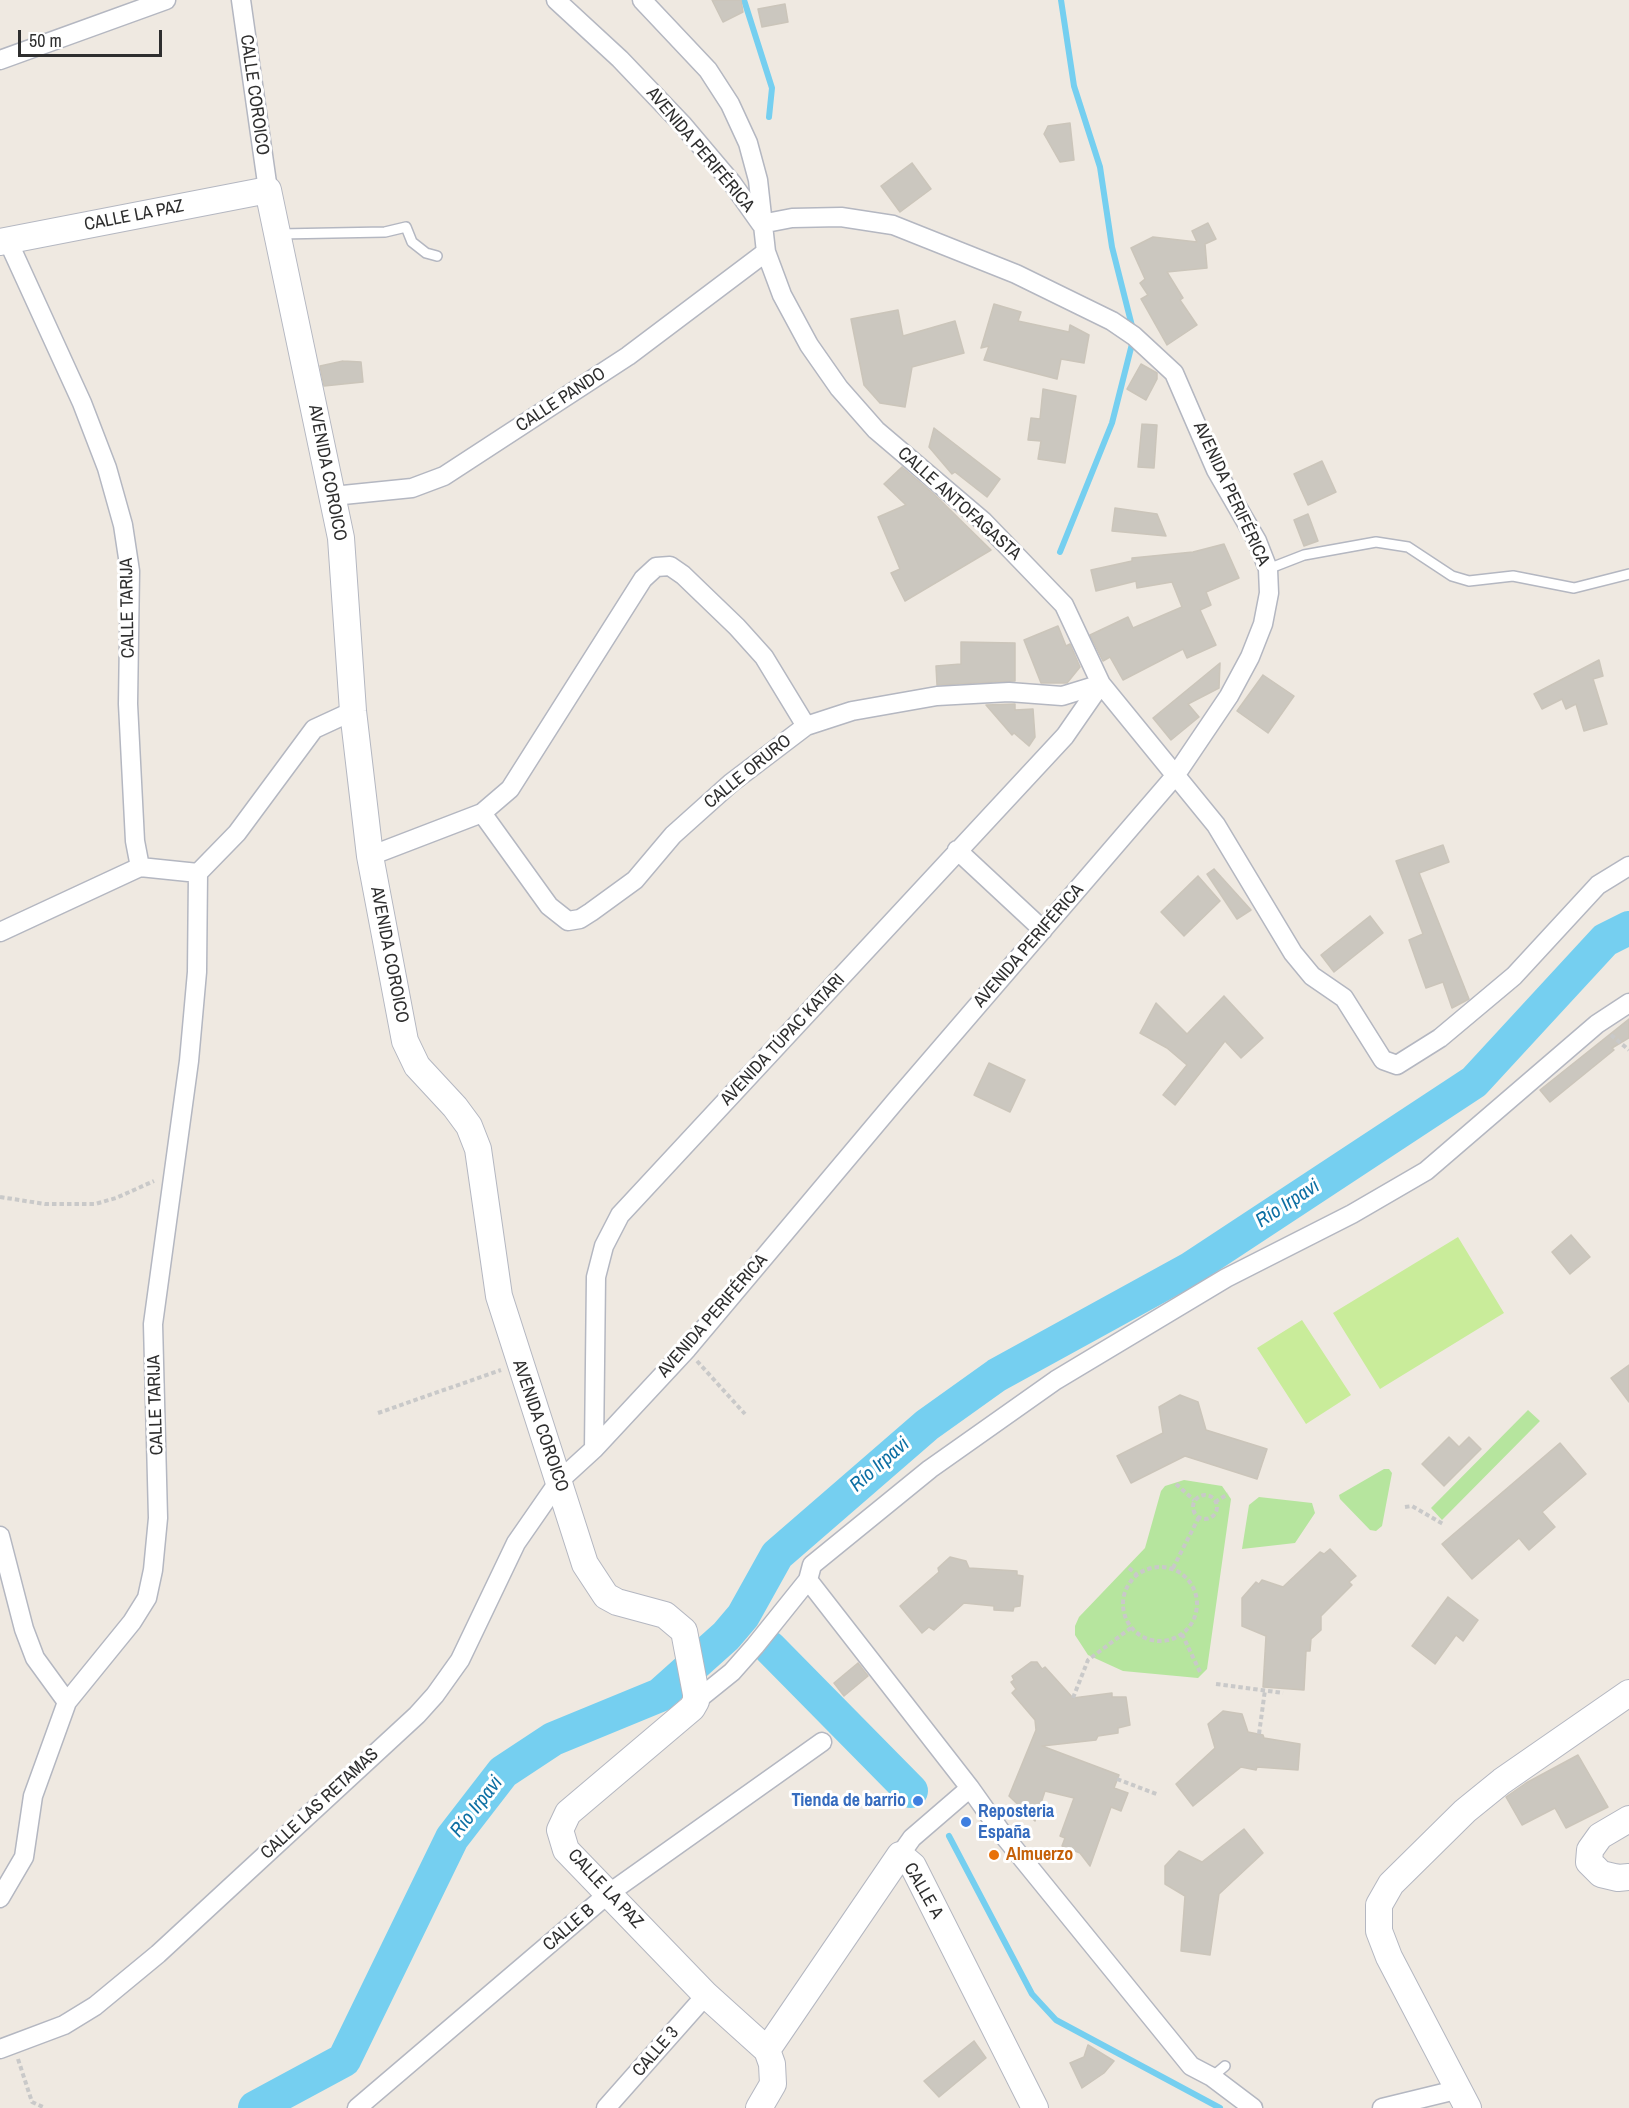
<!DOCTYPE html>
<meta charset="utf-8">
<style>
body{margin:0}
#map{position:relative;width:1629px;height:2108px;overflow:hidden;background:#efe9e1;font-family:"Archivo Narrow",sans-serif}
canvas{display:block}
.scale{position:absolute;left:18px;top:30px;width:144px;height:27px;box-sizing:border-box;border:3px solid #2e2e2e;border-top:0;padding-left:8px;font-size:18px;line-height:21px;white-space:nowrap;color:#2e2e2e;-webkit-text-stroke:4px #fff;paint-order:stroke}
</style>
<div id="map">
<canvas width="1629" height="2108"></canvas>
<div class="scale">50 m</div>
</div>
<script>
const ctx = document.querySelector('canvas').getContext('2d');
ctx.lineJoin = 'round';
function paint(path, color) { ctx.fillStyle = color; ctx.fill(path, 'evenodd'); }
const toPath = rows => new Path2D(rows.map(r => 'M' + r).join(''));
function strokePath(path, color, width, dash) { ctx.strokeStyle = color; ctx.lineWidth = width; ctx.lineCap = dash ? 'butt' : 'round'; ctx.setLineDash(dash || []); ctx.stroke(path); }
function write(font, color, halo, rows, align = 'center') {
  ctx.font = font + ' "Archivo Narrow",sans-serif'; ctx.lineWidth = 6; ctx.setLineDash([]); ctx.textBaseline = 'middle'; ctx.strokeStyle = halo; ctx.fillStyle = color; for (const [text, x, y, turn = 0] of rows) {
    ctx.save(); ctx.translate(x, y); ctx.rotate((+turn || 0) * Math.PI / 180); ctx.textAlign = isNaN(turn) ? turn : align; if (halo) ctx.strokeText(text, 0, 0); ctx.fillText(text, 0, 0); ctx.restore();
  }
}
paint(toPath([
 [1528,1410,1540,1421,1442,1520,1431,1508],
 [1384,1469,1389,1469,1392,1473,1382,1526,1376,1531,1370,1530,1340,1499,1339,1495],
 [1184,1480,1222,1486,1231,1499,1207,1669,1198,1678,1123,1671,1088,1655,1075,1635,1075,1626,1079,1617,1145,1548,1161,1491,1165,1486],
 [1259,1497,1312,1503,1315,1513,1295,1543,1242,1549,1249,1505]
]), '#b6e59e');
paint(toPath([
 [1458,1237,1504,1313,1380,1389,1333,1313],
 [1302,1320,1351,1395,1306,1424,1257,1348]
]), '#c9ec9a');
strokePath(toPath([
 [744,0,772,88,769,117],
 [1061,0,1074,86,1100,167,1112,247,1133,330],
 [1060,552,1112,423,1133,340],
 [949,1836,1032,1994,1056,2020,1220,2108]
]), '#75cff0', 6);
strokePath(toPath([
 [770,1648,911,1791],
 [255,2108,344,2060,452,1838,503,1772,553,1739,660,1695,726,1636,743,1616,777,1555,927,1425,997,1375,1190,1269,1474,1082,1605,940,1629,928]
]), '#75cff0', 34);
const building = toPath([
 [712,0,741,0,743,12,723,22,712,0],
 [785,4,788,22,762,27,758,9,785,4],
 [1070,123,1074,160,1060,162,1044,134,1048,126,1070,123],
 [912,163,931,189,900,212,881,186,912,163],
 [1208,223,1216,239,1205,244,1207,268,1167,272,1183,298,1180,300,1197,325,1167,345,1141,299,1148,295,1140,283,1145,279,1131,248,1153,237,1197,242,1192,231,1208,223],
 [994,304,1021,312,1018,321,1069,332,1070,325,1089,335,1084,363,1061,359,1057,379,984,360,989,346,981,348,994,304],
 [898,310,903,336,955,321,964,353,912,367,905,407,880,403,864,385,851,319,898,310],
 [343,361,361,362,363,382,324,386,320,366,343,361],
 [1141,364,1157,373,1157,379,1146,400,1127,389,1141,364],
 [1043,389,1076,396,1065,463,1038,459,1041,441,1028,440,1031,418,1040,419,1043,389],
 [1142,424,1157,425,1154,468,1138,467,1142,424],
 [934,428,1000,479,987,497,955,472,952,474,929,447,934,428],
 [1322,461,1336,492,1308,505,1294,474,1322,461],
 [902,467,935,495,991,550,905,601,891,573,900,569,878,517,906,505,884,484,902,467],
 [1115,508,1157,514,1166,536,1112,531,1115,508],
 [1308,514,1318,541,1304,546,1294,520,1308,514],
 [1224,544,1239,578,1206,592,1211,605,1200,610,1216,645,1187,658,1183,649,1123,680,1110,657,1103,661,1090,635,1128,617,1133,628,1182,607,1172,582,1137,588,1136,581,1096,591,1091,570,1132,561,1132,558,1193,552,1224,544],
 [1058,626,1066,646,1070,644,1080,667,1067,683,1041,683,1024,640,1058,626],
 [961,642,1015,643,1015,681,937,685,936,666,961,664,961,642],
 [1599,660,1603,676,1593,679,1607,724,1584,731,1576,704,1566,709,1562,699,1542,709,1534,694,1599,660],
 [1220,663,1219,688,1188,704,1199,717,1171,740,1153,718,1220,663],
 [1263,675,1294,696,1268,733,1237,711,1263,675],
 [1015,704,1015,710,1033,709,1035,737,1029,746,1014,733,1012,735,986,705,1015,704],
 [1443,845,1449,862,1419,873,1469,999,1452,1008,1443,982,1426,988,1409,940,1423,934,1396,861,1443,845],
 [1214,869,1251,910,1237,919,1207,874,1214,869],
 [1198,876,1220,901,1184,936,1161,912,1198,876],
 [1370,916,1383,933,1334,972,1321,955,1370,916],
 [1224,996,1263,1038,1241,1058,1225,1041,1175,1105,1163,1095,1187,1065,1167,1048,1140,1033,1156,1003,1187,1034,1224,996],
 [1629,1019,1629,1038,1612,1048,1614,1050,1550,1102,1540,1090,1629,1019],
 [989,1063,1025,1080,1010,1112,974,1095,989,1063],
 [1571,1235,1590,1257,1570,1274,1552,1252,1571,1235],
 [1629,1365,1629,1402,1611,1378,1629,1365],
 [1180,1395,1198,1402,1206,1430,1267,1449,1257,1479,1185,1456,1131,1483,1117,1456,1163,1433,1159,1407,1180,1395],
 [1449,1437,1459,1447,1469,1437,1481,1449,1444,1486,1422,1464,1449,1437],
 [1560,1443,1586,1474,1542,1512,1555,1527,1529,1550,1519,1538,1472,1579,1442,1544,1560,1443],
 [1330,1549,1356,1576,1349,1582,1352,1585,1321,1616,1321,1630,1311,1639,1310,1651,1306,1651,1304,1690,1263,1687,1266,1636,1242,1626,1242,1598,1256,1582,1259,1584,1262,1580,1283,1587,1320,1552,1324,1554,1330,1549],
 [950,1557,966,1561,969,1568,1017,1571,1017,1575,1023,1576,1020,1606,1014,1607,1013,1611,994,1610,994,1606,964,1603,934,1630,929,1627,922,1633,900,1606,939,1572,938,1568,950,1557],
 [1448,1597,1478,1620,1463,1641,1456,1635,1435,1664,1412,1646,1448,1597],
 [1031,1662,1037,1662,1042,1669,1045,1667,1073,1698,1112,1693,1112,1697,1126,1697,1130,1725,1118,1728,1118,1733,1098,1736,1096,1740,1042,1746,1119,1775,1114,1788,1128,1793,1121,1811,1111,1807,1090,1866,1080,1853,1062,1846,1065,1838,1060,1836,1074,1798,1045,1791,1035,1821,1009,1796,1036,1730,1035,1720,1012,1693,1016,1689,1011,1682,1014,1680,1012,1676,1031,1662],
 [858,1663,868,1676,844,1696,834,1683,858,1663],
 [1223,1711,1242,1714,1248,1732,1263,1735,1264,1738,1300,1744,1298,1770,1257,1767,1256,1770,1241,1767,1193,1806,1176,1784,1215,1748,1208,1724,1223,1711],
 [1578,1755,1608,1807,1566,1828,1555,1808,1522,1825,1506,1797,1526,1783,1578,1755],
 [1244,1829,1263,1853,1219,1894,1210,1955,1181,1951,1185,1896,1165,1884,1165,1866,1179,1851,1202,1862,1244,1829],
 [974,2041,986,2058,939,2097,924,2081,974,2041],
 [1088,2045,1114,2061,1104,2073,1082,2088,1070,2063,1084,2057,1088,2045]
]);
paint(building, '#cbc7bf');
strokePath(building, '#cbc5ba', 1.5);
const lane = toPath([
 [280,234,385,232,406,227,412,242,426,253,437,256],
 [1268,569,1304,555,1376,542,1408,547,1452,576,1469,581,1513,576,1574,588,1629,574],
 [1212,2077,1225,2066]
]);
const street = toPath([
 [241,0,268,190],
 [642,0,708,70,730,104,748,143,758,180,766,252,782,295,809,345,839,388,876,430,983,521,1064,605,1101,684,1216,825,1293,953,1312,976,1344,998,1383,1060,1397,1065,1440,1038,1514,976,1598,885,1629,866],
 [0,60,166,0],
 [8,241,82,403,107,468,123,525,130,571,128,704,135,841,140,867,198,873],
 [333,496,412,488,444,476,628,356,766,252],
 [482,813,549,906,568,921,580,919,591,912,635,880,673,835,731,783,806,726,852,711,937,696,1009,692,1062,696,1101,684],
 [957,850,1043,930],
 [370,856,482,813,510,789,643,579,656,567,670,566,683,575,737,627,764,657,806,726],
 [0,932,140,867],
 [594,1449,596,1277,604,1246,620,1215,1065,736,1101,684],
 [0,1536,24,1629,35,1658,67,1702],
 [808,1580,970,1788,1004,1836,1191,2066,1212,2077,1253,2108],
 [696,1701,732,1672,755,1646,808,1580,812,1565,930,1469,1056,1380,1226,1278,1352,1214,1426,1171,1597,1024,1629,1003],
 [900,1855,912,1838,970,1788],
 [0,1898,24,1857,33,1796,67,1702,132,1622,147,1598,153,1570,158,1518,153,1324,189,1061,197,972,198,873,237,833,314,729,353,711],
 [0,2049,64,2025,95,2006,158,1954,417,1715,435,1695,460,1660,516,1543,559,1481,594,1449,687,1349,898,1098,1175,776,1229,696,1250,657,1263,624,1269,593,1268,569,1257,541,1216,470,1174,373,1134,336,1112,321,1016,274,893,225,841,217,792,218,761,224,732,183,683,125,620,59,556,0],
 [357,2108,608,1894,822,1742],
 [606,2108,706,1995],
 [1382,2108,1460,2089]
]);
const secondary = toPath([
 [0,242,268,190,341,538,353,711,370,856,405,1041,417,1066,455,1107,469,1126,478,1149,499,1296,585,1564,606,1596,617,1602,665,1615,684,1631,696,1694,696,1701,692,1708,568,1813,560,1830,566,1850,706,1995,767,2050,772,2064,773,2084,759,2108],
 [1629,1819,1600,1836,1590,1850,1589,1862,1601,1874,1618,1878,1629,1877],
 [767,2050,900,1855,913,1866,1035,2108],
 [1468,2108,1389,1957,1379,1931,1379,1905,1391,1884,1465,1811,1502,1781,1629,1693]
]);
strokePath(lane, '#b4b7c1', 12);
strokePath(street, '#b4b7c1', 21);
strokePath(secondary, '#b4b7c1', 28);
strokePath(toPath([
 [1611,1035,1629,1050],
 [0,1197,45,1204,95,1204,116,1198,154,1181],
 [697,1361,745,1414],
 [378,1413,501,1370],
 [1176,1484,1194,1500],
 '1193 1507a12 12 0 1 1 24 0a12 12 0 1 1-24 0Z',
 [1215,1502,1228,1494],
 [1405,1507,1412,1506,1443,1524],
 '1123 1604a37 37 0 1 1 74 0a37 37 0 1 1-74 0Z',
 [1129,1568,1137,1575],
 [1173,1568,1199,1517],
 [1182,1634,1201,1674],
 [1216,1684,1283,1693],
 [1073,1698,1088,1660,1132,1627],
 [1259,1734,1265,1690],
 [1117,1779,1159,1795],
 [18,2059,32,2102,45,2108]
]), '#c9c9c9', 4, [4.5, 3]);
strokePath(lane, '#fff', 9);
strokePath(street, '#fff', 18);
strokePath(secondary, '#fff', 26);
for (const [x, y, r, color] of [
 [918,1801,6,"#3f7fe0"],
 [966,1822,6,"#3f7fe0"],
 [994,1855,6,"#e8710a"]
]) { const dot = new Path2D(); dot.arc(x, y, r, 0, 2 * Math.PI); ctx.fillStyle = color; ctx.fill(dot); strokePath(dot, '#fff', 2); }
write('18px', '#2e2e2e', '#fff', [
 ["CALLE COROICO",254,95,82],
 ["AVENIDA PERIFÉRICA",700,150,50],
 ["CALLE LA PAZ",134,216,-11],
 ["CALLE PANDO",561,400,-33],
 ["AVENIDA COROICO",327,473,79],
 ["AVENIDA PERIFÉRICA",1231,494,65],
 ["CALLE ANTOFAGASTA",959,504,42],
 ["CALLE TARIJA",128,608,-91],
 ["CALLE ORURO",748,772,-39],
 ["AVENIDA PERIFÉRICA",1029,946,-49],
 ["AVENIDA COROICO",389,955,79],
 ["AVENIDA TÚPAC KATARI",783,1040,-47],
 ["AVENIDA PERIFÉRICA",713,1316,-49],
 ["CALLE TARIJA",156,1405,-92],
 ["AVENIDA COROICO",540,1426,71],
 ["CALLE LAS RETAMAS",320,1804,-43],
 ["CALLE LA PAZ",605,1889,47],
 ["CALLE A",923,1891,60],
 ["CALLE B",569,1928,-41],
 ["CALLE 3",656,2052,-49]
]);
write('bold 18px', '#366cbe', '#fff', [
 ["Tienda de barrio",906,1801],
 ["Reposteria",978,1812,"left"],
 ["España",978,1833,"left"]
], 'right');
write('bold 18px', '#c56008', '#fff', [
 ["Almuerzo",1006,1855]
], 'left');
write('italic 20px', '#0d6fa3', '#fff', [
 ["Río Irpavi",1288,1204,-33],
 ["Río Irpavi",880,1465,-41],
 ["Río Irpavi",477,1807,-52]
]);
</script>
